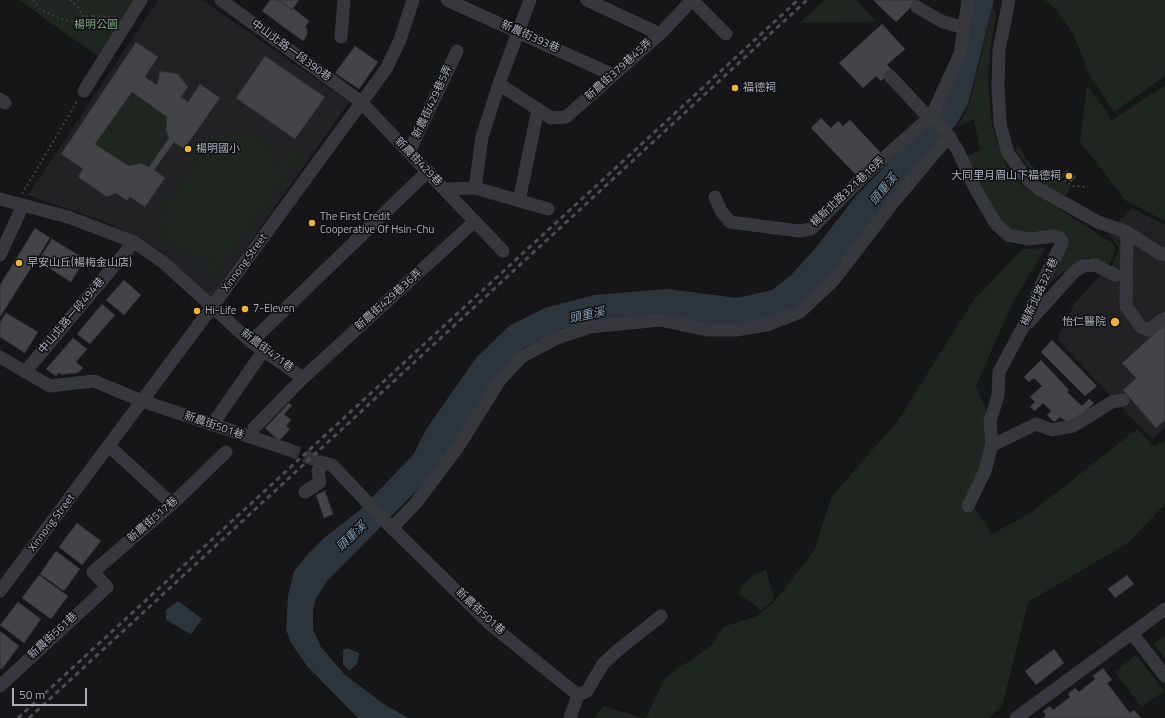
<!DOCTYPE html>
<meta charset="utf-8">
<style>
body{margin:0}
#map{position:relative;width:1165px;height:718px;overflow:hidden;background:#161618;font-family:"Titillium Web",sans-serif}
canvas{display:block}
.scale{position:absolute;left:12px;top:688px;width:75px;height:18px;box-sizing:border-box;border:2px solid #a9adb8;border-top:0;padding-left:5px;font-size:12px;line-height:14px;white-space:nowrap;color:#a9adb8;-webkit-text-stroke:3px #111113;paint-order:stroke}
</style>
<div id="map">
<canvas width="1165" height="718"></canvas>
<div class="scale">50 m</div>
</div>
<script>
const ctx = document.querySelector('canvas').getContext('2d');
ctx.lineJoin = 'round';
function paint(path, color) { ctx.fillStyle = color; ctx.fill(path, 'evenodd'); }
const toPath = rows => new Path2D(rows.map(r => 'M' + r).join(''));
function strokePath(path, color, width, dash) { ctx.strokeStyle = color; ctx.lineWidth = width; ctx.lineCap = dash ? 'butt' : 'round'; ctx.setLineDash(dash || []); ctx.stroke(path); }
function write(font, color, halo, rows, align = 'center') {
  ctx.font = font + ' "Titillium Web","Noto Sans TC",sans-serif'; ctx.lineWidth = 3; ctx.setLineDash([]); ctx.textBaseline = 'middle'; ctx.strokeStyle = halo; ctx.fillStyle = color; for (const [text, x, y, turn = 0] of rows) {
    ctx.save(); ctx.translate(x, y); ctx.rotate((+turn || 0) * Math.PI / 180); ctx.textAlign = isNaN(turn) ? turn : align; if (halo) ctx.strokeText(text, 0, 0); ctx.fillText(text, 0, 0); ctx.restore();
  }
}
paint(toPath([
 [158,0,202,0,349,102,210,299,161,251,108,223,28,195],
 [1132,208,1165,225,1165,428,1152,439,1057,339,1074,304,1104,271,1112,265,1119,248,1108,232]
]), '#222225');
paint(toPath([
 [19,0,141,0,103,60],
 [825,0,857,0,876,22,799,23],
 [1045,0,1165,0,1165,76,1114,112,1089,74,1073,33,1056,10],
 [993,6,996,16,990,49,988,84,992,126,1007,168,1019,183,1112,243,1116,248,1110,264,1100,263,1088,257,1049,282,1067,244,1006,229,991,209,965,157,980,150,974,119,958,127,969,105],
 [1087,85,1112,120,1165,85,1165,221,1126,201,1080,142],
 [132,92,167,117,166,130,169,138,149,167,141,163,129,166,95,144],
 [234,132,246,133,258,137,266,145,274,157,277,167,294,144,304,151,212,279,202,272,212,257,201,259,179,251,169,243,161,230,159,219,162,209,211,142,222,135],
 [1019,147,1030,164,1040,172,1053,172,1071,187,1065,197,1046,186,1035,176,1016,151,1016,149],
 [1045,248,1011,306,976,386,993,427,969,500,992,534,1032,512,1137,429,1154,447,1165,440,1165,504,1128,543,1028,602,1002,706,988,718,646,718,665,678,712,645,723,627,757,616,774,602,814,551,832,496,897,422,973,301,1022,249],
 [766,569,774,599,761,610,739,593,743,585,754,575],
 [1165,636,1165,659,1154,644],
 [1136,655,1164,691,1142,707,1115,672],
 [603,706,643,718,594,718]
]), '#1e261f');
paint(toPath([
 [971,0,994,0,968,104,956,125,941,140,828,281,799,307,755,324,588,324,561,329,523,348,498,373,461,434,425,482,327,581,316,598,313,609,313,630,321,647,344,674,385,705,409,718,358,718,308,667,291,643,286,630,288,596,294,571,308,554,324,538,361,509,413,455,427,428,476,358,509,326,545,308,594,295,667,289,737,298,772,290,790,276,814,250,855,197,936,114],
 [178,601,202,619,191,634,166,620,166,610],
 [347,648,359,653,357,664,349,671,343,664,343,650]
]), '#2d353c');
const building = toPath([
 [270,0,278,0,292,10,293,8,309,21,305,27,307,29,307,35,303,41,262,11,270,0],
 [278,0,299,0,292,10,278,0],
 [873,0,918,0,896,22,873,0],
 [882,24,905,49,887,65,892,70,881,81,876,76,863,88,839,63,882,24],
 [136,42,158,57,145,77,157,85,160,71,178,74,188,87,181,97,188,102,200,84,220,98,184,149,174,142,154,170,165,178,145,207,130,197,127,201,116,193,107,197,78,177,83,169,61,154,136,42],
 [132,92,167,117,166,130,169,138,149,167,141,163,129,166,95,144,132,92],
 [355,46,378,62,359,89,335,73,355,46],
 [265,56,325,97,295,139,236,98,265,56],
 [734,84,739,88,735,92,731,88,734,84],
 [821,118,831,128,838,121,843,126,850,120,882,154,858,177,811,128,821,118],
 [1067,170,1076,177,1071,182,1063,176,1067,170],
 [35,228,50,238,0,317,0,285,35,228],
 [52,239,85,259,71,282,38,261,52,239],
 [124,280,141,295,124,315,106,300,124,280],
 [102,304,115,315,90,344,77,334,102,304],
 [6,313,38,332,25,353,0,337,0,322,6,313],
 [1165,324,1165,420,1156,428,1123,390,1136,378,1122,363,1165,324],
 [73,338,87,349,76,362,83,368,78,373,65,374,64,375,58,373,56,376,46,369,73,338],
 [1052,340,1097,386,1085,396,1041,352,1052,340],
 [1041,360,1069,390,1067,392,1082,406,1089,399,1094,403,1077,419,1074,418,1069,423,1060,417,1054,422,1047,415,1051,411,1043,403,1035,411,1030,407,1035,402,1030,397,1042,386,1034,378,1029,382,1024,377,1041,360],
 [289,403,292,406,284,414,291,420,286,426,290,429,279,441,265,428,289,403],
 [325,491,333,514,324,518,316,495,325,491],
 [77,523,101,541,82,565,59,547,77,523],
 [56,551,80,569,64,591,40,574,56,551],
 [39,575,68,596,51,619,22,598,39,575],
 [1127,575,1134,584,1115,598,1108,589,1127,575],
 [18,602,41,619,24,643,0,625,18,602],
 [0,631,19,646,2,669,0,668,0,631],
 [1054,649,1064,663,1036,685,1025,671,1054,649],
 [1103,668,1112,680,1107,683,1130,713,1134,710,1141,718,1043,718,1046,715,1043,711,1050,706,1053,710,1070,697,1068,694,1075,688,1079,692,1095,679,1093,676,1103,668]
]);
paint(building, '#434348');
strokePath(building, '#303034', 1);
strokePath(toPath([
 [287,449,320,462]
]), '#333438', 13, [13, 6]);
strokePath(toPath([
 [33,0,41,10,61,19,79,23,91,20,93,16,117,17],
 [70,0,78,7,83,17,93,16],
 [1043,170,1054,171,1072,186,1088,187],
 [22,194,78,100]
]), '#3d3f44', 2, [2, 3]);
strokePath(toPath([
 [221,0,361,102,503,251],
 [447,0,613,75],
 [587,0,660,34],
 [692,0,726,34],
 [1009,0,999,50,998,86,1000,124,1008,153,1025,177,1039,189,1098,222,1127,232,1159,253,1165,255],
 [917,7,941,21,964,28],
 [341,37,344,0],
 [890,76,929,118],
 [499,84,551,118,566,117,660,34,692,0],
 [84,91,141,0],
 [0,99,5,103],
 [932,115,948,135,958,151,976,190,996,224,1008,235,1029,239,1054,236,1060,238,1062,243,1042,283,1023,327,999,372,998,396,990,421,992,444,985,471,968,506],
 [409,152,457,51],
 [475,188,482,137,499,84,530,0],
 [445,189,475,188,548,209],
 [715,197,721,211,730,222,799,231,811,229,868,172,932,115,960,54,968,0],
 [0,199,68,217,134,242,163,262,251,342,303,378],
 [519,201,538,109],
 [1127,232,1126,306,1141,327,1148,330,1165,318],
 [0,255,23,205],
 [1028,323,1074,272,1083,266,1095,265,1115,275],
 [251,342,428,171],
 [0,357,50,386,94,381,142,401,287,449],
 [25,372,134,242],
 [212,425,264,350],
 [254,428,303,378,474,222],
 [109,446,172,504],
 [991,446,1036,424,1052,430,1073,426,1112,402,1123,400],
 [320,462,332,465,387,523,491,625,578,695,587,691,603,664,618,650,661,616],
 [305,492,320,482,318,471,323,463],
 [392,528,416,503,458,447,500,380,521,357,557,338,590,327,660,320,707,330,736,330,767,325,800,312,833,281,892,204,943,143,950,137],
 [0,591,212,307,386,69,400,40,413,0],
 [1132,633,1165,676],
 [0,686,107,587,93,572,172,504,226,452],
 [570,718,578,695],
 [1016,718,1165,609]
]), '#37383d', 13);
strokePath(toPath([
 [18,718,798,0],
 [29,718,807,0]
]), '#4a4c52', 3, [5, 4]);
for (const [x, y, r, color] of [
 [735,88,4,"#f0b237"],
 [188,149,4,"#f0b237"],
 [1069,176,4,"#f0b237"],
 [312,223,4,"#f0b237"],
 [19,263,4,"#f0b237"],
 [245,309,4,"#f0b237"],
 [197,311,4,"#f0b237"],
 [1115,322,5,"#f0b237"]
]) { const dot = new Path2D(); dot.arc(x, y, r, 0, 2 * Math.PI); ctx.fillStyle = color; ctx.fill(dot); strokePath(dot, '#111113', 1.5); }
write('11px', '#80a382', '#111113', [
 ["楊明公園",96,25]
]);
write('11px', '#a9adb8', '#111113', [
 ["新農街393巷",530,37,24],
 ["中山北路一段390巷",291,51,36],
 ["新農街379巷45弄",619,70,-42],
 ["新農街429巷5弄",433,102,-65],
 ["新農街429巷",418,162,46],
 ["楊新北路321巷18弄",848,192,-43],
 ["Xinnong Street",245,263,-54],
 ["楊新北路321巷",1040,292,-65],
 ["新農街429巷36弄",389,300,-42],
 ["中山北路一段494巷",72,316,-50],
 ["新農街471巷",267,351,37],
 ["新農街501巷",214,426,19],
 ["新農街517巷",153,520,-41],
 ["Xinnong Street",52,523,-53],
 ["新農街501巷",480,612,43],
 ["新農街561巷",53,636,-43]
]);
write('11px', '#a9adb8', '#111113', [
 ["福德祠",743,88],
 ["楊明國小",196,149],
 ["大同里月眉山下福德祠",1061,176,"right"],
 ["The First Credit",320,217],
 ["Cooperative Of Hsin-Chu",320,230],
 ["早安山丘(楊梅金山店)",27,263],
 ["7-Eleven",253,309],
 ["Hi-Life",205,311],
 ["怡仁醫院",1106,322,"right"]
], 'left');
write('italic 12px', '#809bb3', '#111113', [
 ["頭重溪",884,190,-50],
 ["頭重溪",587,316,-12],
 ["頭重溪",352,537,-44]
]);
</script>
